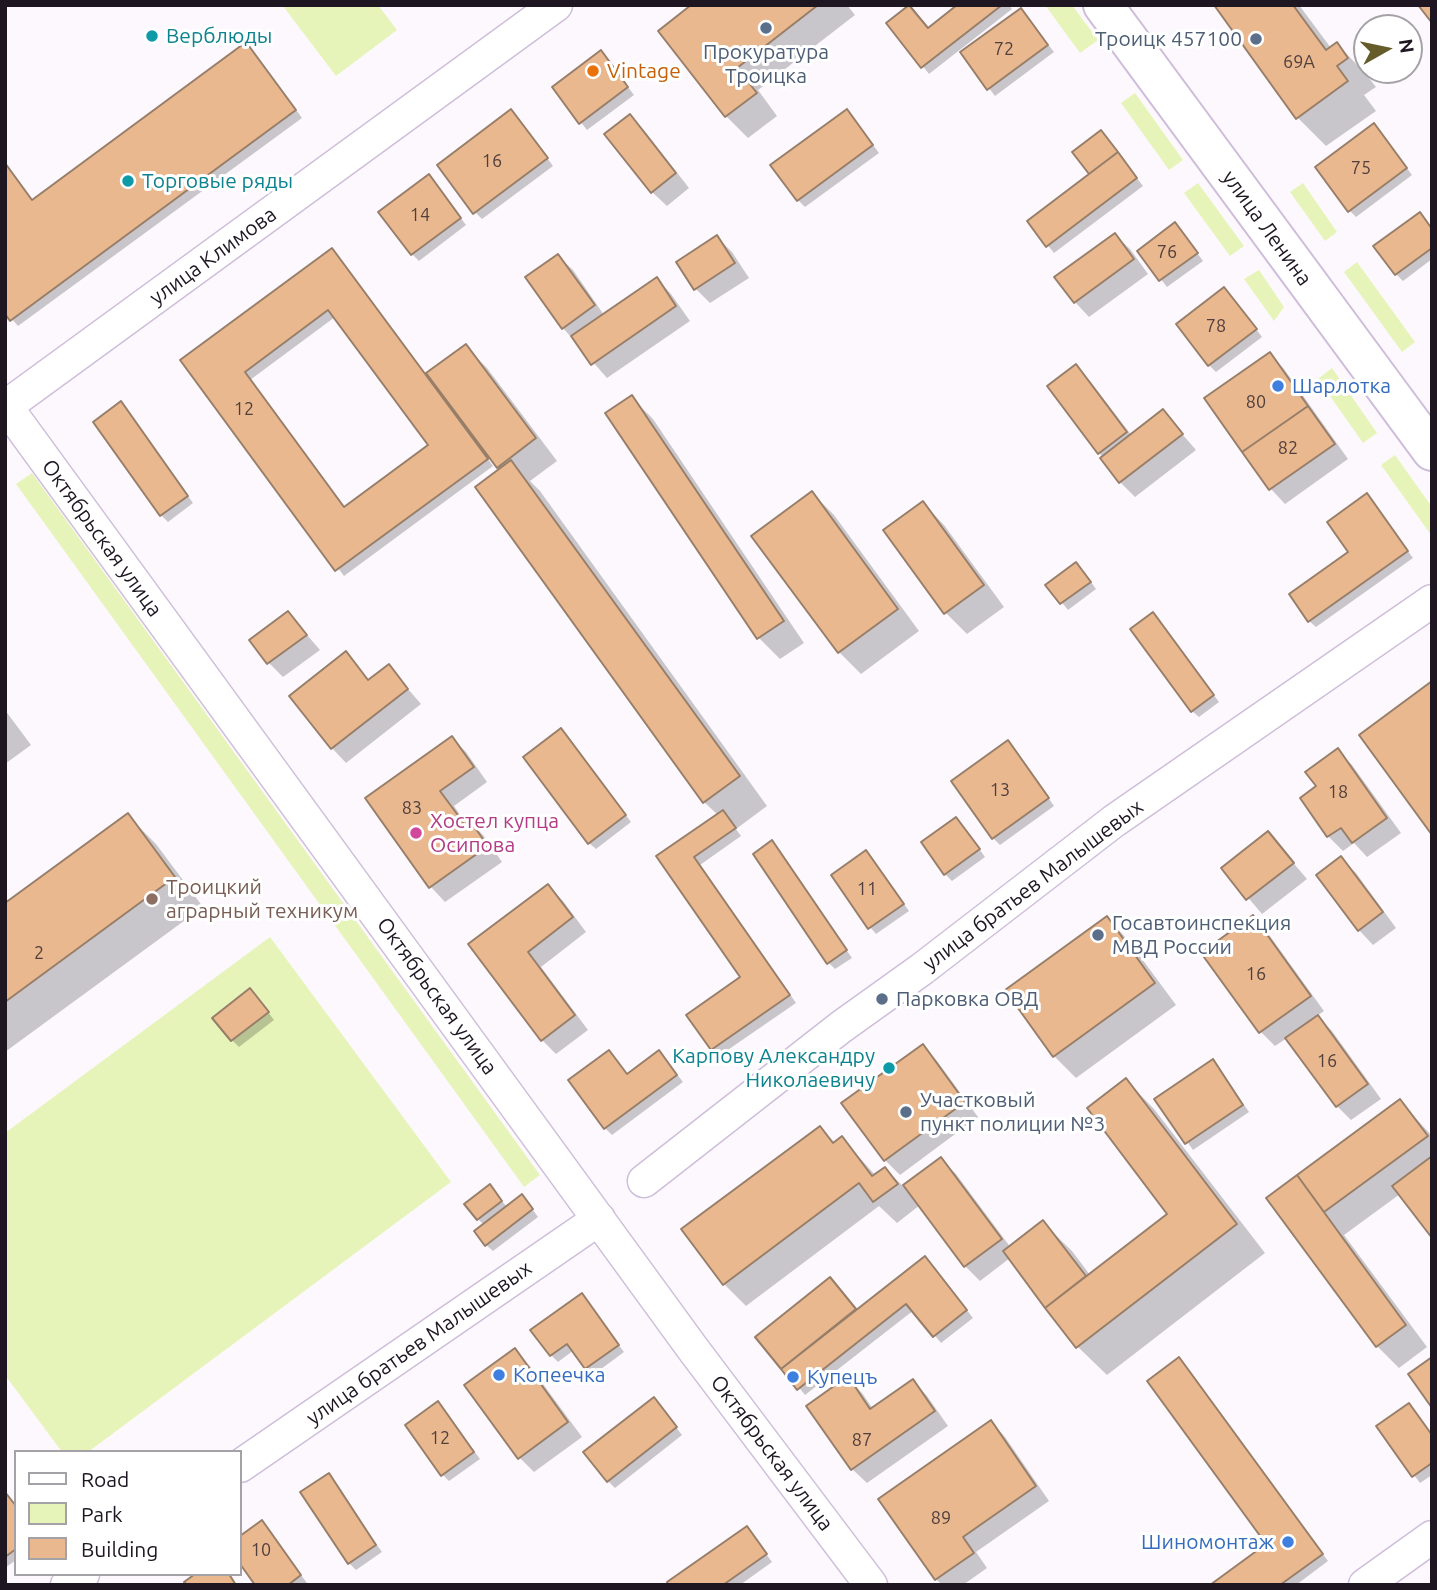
<!DOCTYPE html>
<meta charset="utf-8">
<style>
body{margin:0}
#map{position:relative;width:1437px;height:1590px;overflow:hidden;background:#fcf8fe;font-family:Ubuntu,sans-serif}
canvas{display:block}
.frame{position:absolute;inset:0;border:7px solid #1e1722;pointer-events:none}
.legend{position:absolute;left:14px;top:1450px;width:228px;height:126px;box-sizing:border-box;background:#fff;border:2px solid #a5a2a7;margin:0;padding:9px 12px;list-style:none;font-size:21px;color:#1e1722}
.legend li{display:flex;align-items:center;gap:14px;height:35px}
.legend b{width:35px;border:2px solid #a5a2a7}
.north{position:absolute;left:1353px;top:14px;width:70px;height:70px;box-sizing:border-box;background:#fff;border:2px solid #a5a2a7;border-radius:50%;rotate:81deg;font-size:19px;font-weight:700;line-height:28px;text-align:center;color:#1e1722}
.north::after{content:'';display:block;margin:auto;width:24px;height:32px;background:#665c29;clip-path:polygon(50% 0,100% 100%,50% 72%,0 100%)}
</style>
<div id="map">
<canvas width="1437" height="1590"></canvas>
<div class="frame"></div>
<ul class="legend">
<li><b style="height:9px;background:#fff"></b>Road</li>
<li><b style="height:19px;background:#e7f4b9"></b>Park</li>
<li><b style="height:19px;background:#eab88f"></b>Building</li>
</ul>
<div class="north">N</div>
</div>
<script>
const ctx = document.querySelector('canvas').getContext('2d');
ctx.lineJoin = 'round';
function paint(path, color) { ctx.fillStyle = color; ctx.fill(path, 'evenodd'); }
const toPath = rows => new Path2D(rows.map(r => 'M' + r).join(''));
function strokePath(path, color, width, dash) { ctx.strokeStyle = color; ctx.lineWidth = width; ctx.lineCap = dash ? 'butt' : 'round'; ctx.setLineDash(dash || []); ctx.stroke(path); }
function write(font, color, halo, rows, align = 'center') {
  ctx.font = font + ' Ubuntu,sans-serif'; ctx.lineWidth = 6; ctx.setLineDash([]); ctx.textBaseline = 'middle'; ctx.strokeStyle = halo; ctx.fillStyle = color; for (const [text, x, y, turn = 0] of rows) {
    ctx.save(); ctx.translate(x, y); ctx.rotate((+turn || 0) * Math.PI / 180); ctx.textAlign = isNaN(turn) ? turn : align; if (halo) ctx.strokeText(text, 0, 0); ctx.fillText(text, 0, 0); ctx.restore();
  }
}
paint(toPath([
 [285,5,378,5,397,30,336,76,283,6],
 [1045,5,1072,5,1098,40,1080,53],
 [1135,93,1183,160,1169,170,1121,103],
 [1198,183,1244,246,1230,256,1184,193],
 [1303,183,1337,232,1325,241,1290,192],
 [1357,262,1415,342,1402,352,1344,272],
 [1259,270,1284,307,1274,321,1244,279],
 [1332,368,1377,433,1363,443,1318,379],
 [1395,455,1432,507,1431,535,1381,465],
 [32,473,540,1175,524,1187,16,484],
 [270,937,451,1182,88,1452,62,1452,5,1375,5,1133]
]), '#e7f4b9');
paint(toPath([
 [694,5,847,5,855,15,758,90,777,116,748,138,726,116],
 [960,5,1009,5,1012,9,929,74,889,23,910,7,929,29],
 [1216,5,1299,5,1331,48,1337,44,1365,73,1376,87,1364,95,1376,111,1326,146,1298,118],
 [1027,17,1054,52,995,96,962,53],
 [253,51,302,118,18,326,12,319,33,201],
 [607,59,634,95,587,130,554,88],
 [630,116,644,130,689,188,667,206,652,192],
 [518,118,553,166,482,219,475,212],
 [853,118,879,153,805,207,798,200],
 [1380,132,1412,175,1356,217,1349,210],
 [1107,139,1143,186,1054,253,1029,222,1091,175],
 [436,184,466,225,419,261,412,254],
 [1426,221,1432,229,1432,259,1403,281,1396,274],
 [1181,231,1203,261,1167,287,1139,251],
 [1115,235,1130,249,1148,274,1089,317,1075,302],
 [717,237,732,252,749,278,710,303,696,289],
 [332,250,426,376,465,346,487,368,557,461,530,481,540,491,767,806,736,829,741,836,700,865,796,1003,719,1056,689,1016,743,978,658,856,718,815,704,802,477,487,501,470,448,399,445,401,493,466,344,576,183,360],
 [335,317,430,445,345,509,250,380],
 [558,256,573,270,604,315,657,279,671,294,690,321,607,378,563,328],
 [1231,296,1262,337,1216,372,1209,365],
 [1270,354,1284,369,1348,459,1285,504,1271,489,1207,399],
 [1076,366,1090,381,1132,436,1163,412,1196,450,1135,497,1120,482,1099,452],
 [631,397,653,419,804,643,780,659,758,637],
 [127,410,193,503,168,522,161,515],
 [812,493,834,515,919,631,861,674,839,652,754,537],
 [1367,496,1413,558,1316,627,1309,621,1350,552],
 [923,503,944,525,1004,607,967,634,945,612],
 [1083,571,1096,589,1068,610,1048,585],
 [288,613,320,650,283,677,269,663,252,640],
 [1153,614,1219,702,1199,717,1192,711],
 [346,654,370,681,389,667,421,704,346,763,332,748],
 [5,710,31,745,5,764],
 [568,737,631,822,596,849,589,843],
 [452,738,466,752,487,782,454,806,465,822,468,820,483,835,502,862,445,902,431,887,367,798],
 [1014,749,1054,806,1000,845,993,838],
 [1337,751,1352,765,1401,833,1367,857,1354,843,1343,851,1328,836,1302,799,1318,787],
 [127,815,156,844,203,907,5,1052,5,905],
 [963,826,985,857,952,881,945,874],
 [1268,833,1307,879,1262,914,1223,868],
 [772,843,852,958,835,969,829,963],
 [866,852,909,911,876,934,870,927],
 [1341,858,1356,873,1396,928,1373,945,1359,930],
 [548,886,563,901,586,932,541,967,588,1030,556,1054,542,1040,471,945],
 [1253,917,1267,932,1324,1011,1317,1016,1332,1031,1381,1099,1351,1120,1337,1106,1287,1038,1275,1046,1261,1032,1204,953],
 [1107,918,1128,940,1176,1005,1076,1078,1054,1056],
 [257,997,274,1020,239,1047,232,1040],
 [923,1046,937,1061,978,1117,900,1175,885,1160],
 [665,1059,683,1082,612,1135,605,1128,627,1075],
 [1219,1068,1249,1112,1193,1150,1157,1099],
 [1126,1080,1154,1109,1265,1253,1107,1375,1078,1347,1010,1258,980,1281,965,1266,920,1205,897,1223,879,1206,746,1306,724,1284,820,1128,835,1143,842,1138,876,1176,885,1169,904,1187,941,1159,956,1174,1011,1248,1043,1223,1072,1251,1090,1275,1170,1214],
 [1400,1101,1432,1136,1432,1235,1400,1194,1344,1235,1427,1347,1399,1368,1377,1346,1269,1198],
 [490,1187,507,1207,528,1203,538,1217,493,1251,486,1245,484,1225,478,1219],
 [932,1265,973,1318,941,1343,914,1310,805,1395,758,1337,830,1279,858,1311],
 [581,1295,624,1352,593,1375,574,1350,558,1362,551,1355],
 [514,1351,529,1365,582,1437,534,1472,520,1458],
 [1179,1359,1328,1561,1296,1585,1213,1585,1268,1545],
 [848,1379,862,1393,873,1409,913,1381,927,1396,948,1426,867,1483,852,1469],
 [1409,1405,1432,1435,1432,1475,1420,1483,1378,1427],
 [660,1406,682,1435,615,1488,608,1481],
 [444,1410,480,1459,449,1481,443,1475],
 [991,1422,1005,1437,1049,1501,976,1552,987,1568,963,1585,942,1585,936,1579],
 [328,1475,382,1552,356,1570,349,1563],
 [5,1492,16,1506,16,1560,5,1568],
 [262,1522,307,1583,304,1585,257,1585,240,1561,240,1538],
 [747,1528,772,1562,740,1585,670,1585]
]), '#0003');
const building = toPath([
 [691,5,818,5,737,68,757,93,725,117,658,31,691,5],
 [909,5,928,28,957,5,1002,5,921,68,886,23,909,5],
 [1214,5,1293,5,1326,50,1337,42,1348,58,1337,66,1348,81,1296,119,1214,5],
 [1418,5,1432,5,1432,23,1418,5],
 [1021,8,1048,45,987,90,960,52,1021,8],
 [246,42,296,110,10,321,5,314,5,163,32,200,246,42],
 [601,50,628,87,579,124,552,87,601,50],
 [511,109,548,158,473,214,437,165,511,109],
 [847,109,873,145,797,201,770,165,847,109],
 [630,114,676,173,651,193,604,134,630,114],
 [1374,123,1407,168,1348,212,1315,167,1374,123],
 [1101,130,1118,152,1089,174,1072,152,1101,130],
 [1118,152,1137,178,1046,247,1027,221,1118,152],
 [429,174,461,218,411,255,378,212,429,174],
 [1420,212,1432,229,1432,248,1395,275,1373,246,1420,212],
 [1175,222,1198,253,1159,281,1137,251,1175,222],
 [1115,233,1134,259,1074,303,1054,277,1115,233],
 [717,235,735,263,694,290,676,262,717,235],
 [332,248,488,459,335,571,180,360,332,248],
 [328,310,428,445,344,507,245,372,328,310],
 [558,254,595,305,562,329,525,277,558,254],
 [657,277,676,306,591,365,571,336,657,277],
 [1224,287,1257,329,1208,366,1176,324,1224,287],
 [466,344,536,438,497,468,426,373,466,344],
 [1270,352,1308,406,1242,452,1204,398,1270,352],
 [1076,364,1127,432,1098,454,1047,386,1076,364],
 [632,395,784,621,757,639,605,413,632,395],
 [121,401,188,496,160,516,93,422,121,401],
 [1308,406,1335,444,1269,490,1242,452,1308,406],
 [1163,409,1183,434,1119,483,1100,458,1163,409],
 [511,460,740,776,703,803,475,487,511,460],
 [812,491,898,609,838,653,751,536,812,491],
 [1367,493,1408,551,1308,622,1289,594,1348,552,1327,522,1367,493],
 [923,501,984,585,944,614,883,530,923,501],
 [1076,562,1091,582,1060,604,1045,585,1076,562],
 [288,611,307,635,267,664,249,640,288,611],
 [1153,612,1214,695,1191,712,1130,629,1153,612],
 [346,651,368,680,389,664,408,689,331,749,289,696,346,651],
 [1432,681,1432,835,1359,735,1432,681],
 [561,728,626,815,588,844,523,757,561,728],
 [452,736,474,767,440,791,463,822,468,818,488,846,429,888,365,798,452,736],
 [1008,740,1049,798,992,839,951,781,1008,740],
 [1338,748,1387,818,1352,843,1341,828,1327,837,1300,798,1316,786,1305,772,1338,748],
 [723,810,736,828,694,857,790,995,711,1050,686,1015,740,977,656,856,723,810],
 [128,813,175,877,5,1002,5,903,128,813],
 [956,817,980,849,944,875,921,842,956,817],
 [1268,831,1294,863,1246,900,1221,868,1268,831],
 [772,840,847,950,827,964,753,854,772,840],
 [866,850,904,904,868,929,831,875,866,850],
 [1341,856,1383,912,1358,931,1316,875,1341,856],
 [548,884,573,917,528,952,575,1015,541,1041,468,944,548,884],
 [1253,915,1311,996,1259,1033,1201,953,1253,915],
 [1107,916,1155,983,1053,1057,1005,990,1107,916],
 [250,988,269,1012,231,1041,212,1018,250,988],
 [1318,1015,1368,1084,1336,1107,1285,1038,1318,1015],
 [923,1044,965,1102,884,1161,841,1103,923,1044],
 [609,1050,627,1074,659,1050,677,1075,604,1129,568,1080,609,1050],
 [1213,1059,1243,1105,1185,1144,1154,1099,1213,1059],
 [1126,1078,1237,1224,1076,1348,1045,1308,1167,1214,1087,1108,1126,1078],
 [1400,1099,1428,1136,1324,1212,1297,1175,1400,1099],
 [820,1126,833,1143,842,1136,872,1176,885,1167,898,1184,873,1202,859,1183,723,1285,681,1229,820,1126],
 [1432,1156,1432,1238,1392,1186,1432,1156],
 [941,1157,1002,1239,964,1267,903,1185,941,1157],
 [1297,1175,1406,1325,1376,1347,1266,1198,1297,1175],
 [490,1184,502,1201,477,1220,464,1204,490,1184],
 [522,1194,533,1209,485,1246,474,1231,522,1194],
 [1043,1220,1086,1276,1045,1308,1003,1251,1043,1220],
 [925,1256,967,1310,933,1337,906,1304,797,1390,781,1369,925,1256],
 [830,1277,856,1309,781,1369,755,1337,830,1277],
 [582,1293,619,1345,585,1369,567,1344,550,1356,530,1330,582,1293],
 [515,1348,568,1422,518,1459,464,1385,515,1348],
 [1179,1357,1323,1554,1280,1585,1210,1585,1266,1544,1147,1381,1179,1357],
 [1432,1357,1432,1408,1408,1374,1432,1357],
 [848,1376,870,1409,913,1379,935,1411,851,1470,806,1406,848,1376],
 [654,1397,677,1427,607,1482,583,1452,654,1397],
 [438,1401,474,1452,441,1476,405,1425,438,1401],
 [1409,1403,1432,1435,1432,1463,1412,1477,1376,1426,1409,1403],
 [991,1420,1036,1486,963,1537,974,1553,935,1580,878,1499,991,1420],
 [329,1473,376,1545,348,1564,300,1492,329,1473],
 [5,1492,16,1506,16,1549,5,1557,5,1492],
 [262,1520,301,1575,288,1585,255,1585,240,1564,240,1536,262,1520],
 [747,1526,767,1554,723,1585,668,1585,667,1582,747,1526],
 [195,1574,229,1574,236,1585,187,1585,184,1582,195,1574]
]);
paint(building, '#eab88f');
strokePath(building, '#977e69', 2);
const street = toPath([
 [5,405,693,1349,871,1585],
 [5,407,556,5],
 [644,1181,841,1027,922,969,1114,821,1432,601],
 [240,1466,599,1219],
 [67,1585,83,1574],
 [1365,1585,1432,1537]
]);
const secondary = toPath([
 [1103,5,1432,451]
]);
strokePath(street, '#cfbeda', 35);
strokePath(secondary, '#cfbeda', 42);
strokePath(street, '#fff', 32);
strokePath(secondary, '#fff', 38);
for (const [x, y, r, color] of [
 [766,28,7,"#5c6f8a"],
 [152,36,7,"#0f9aa8"],
 [1256,39,7,"#5c6f8a"],
 [593,71,7,"#e8710a"],
 [128,181,7,"#0f9aa8"],
 [1278,386,7,"#3f7fe0"],
 [416,833,7,"#d1479c"],
 [152,899,7,"#8d6e63"],
 [1098,935,7,"#5c6f8a"],
 [882,999,7,"#5c6f8a"],
 [889,1068,7,"#0f9aa8"],
 [906,1112,7,"#5c6f8a"],
 [499,1375,7,"#3f7fe0"],
 [793,1377,7,"#3f7fe0"],
 [1288,1542,7,"#3f7fe0"]
]) { const dot = new Path2D(); dot.arc(x, y, r, 0, 2 * Math.PI); ctx.fillStyle = color; ctx.fill(dot); strokePath(dot, '#fff', 2.5); }
write('18px', '#513f3d', null, [
 ["72",1004,49],
 ["69А",1299,62],
 ["16",492,161],
 ["75",1361,168],
 ["14",420,215],
 ["76",1167,252],
 ["78",1216,326],
 ["80",1256,402],
 ["12",244,409],
 ["82",1288,448],
 ["13",1000,790],
 ["18",1338,792],
 ["83",412,808],
 ["11",867,889],
 ["2",39,953],
 ["16",1256,974],
 ["16",1327,1061],
 ["12",440,1438],
 ["87",862,1440],
 ["89",941,1518],
 ["10",261,1550]
]);
write('21px', '#0d838f', '#fff', [
 ["Верблюды",166,36],
 ["Торговые ряды",142,181],
 ["Карпову Александру",875,1056,"right"],
 ["Николаевичу",875,1080,"right"]
], 'left');
write('21px', '#4e5e75', '#fff', [
 ["Троицк 457100",1242,39,"right"],
 ["Прокуратура",766,52,"center"],
 ["Троицка",766,76,"center"],
 ["Госавтоинспекция",1112,923],
 ["МВД России",1112,947],
 ["Парковка ОВД",896,999],
 ["Участковый",920,1100],
 ["пункт полиции №3",920,1124]
], 'left');
write('21px', '#c56008', '#fff', [
 ["Vintage",607,71]
], 'left');
write('21px', '#1e1722', '#fff', [
 ["улица Ленина",1267,228,54],
 ["улица Климова",213,256,-36],
 ["Октябрьская улица",102,538,54],
 ["улица братьев Малышевых",1033,885,-37],
 ["Октябрьская улица",437,996,54],
 ["улица братьев Малышевых",419,1343,-35],
 ["Октябрьская улица",772,1453,53]
]);
write('21px', '#366cbe', '#fff', [
 ["Шарлотка",1292,386],
 ["Копеечка",513,1375],
 ["Купецъ",807,1377],
 ["Шиномонтаж",1274,1542,"right"]
], 'left');
write('21px', '#b23c85', '#fff', [
 ["Хостел купца",430,821],
 ["Осипова",430,845]
], 'left');
write('21px', '#785e54', '#fff', [
 ["Троицкий",166,887],
 ["аграрный техникум",166,911]
], 'left');
</script>
